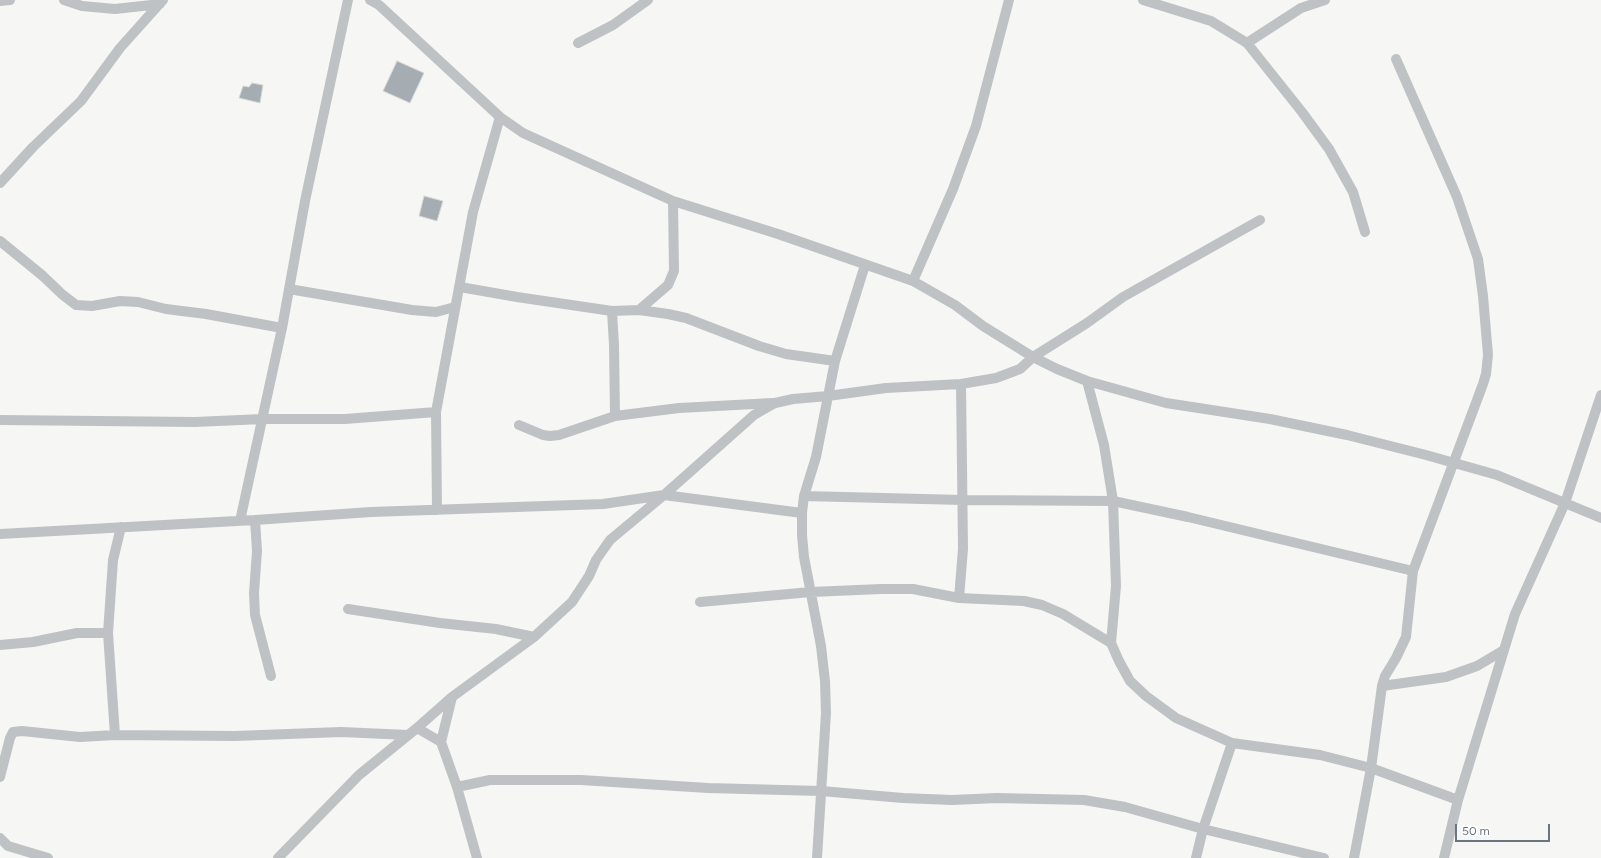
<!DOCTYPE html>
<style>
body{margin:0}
#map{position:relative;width:1601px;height:858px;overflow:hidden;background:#f6f6f4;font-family:Figtree,sans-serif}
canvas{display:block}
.scale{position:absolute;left:1455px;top:824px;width:95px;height:18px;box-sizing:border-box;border:2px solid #697681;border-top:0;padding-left:5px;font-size:12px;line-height:14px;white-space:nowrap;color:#697681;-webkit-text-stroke:3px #fff;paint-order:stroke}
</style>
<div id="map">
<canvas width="1601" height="858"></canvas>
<div class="scale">50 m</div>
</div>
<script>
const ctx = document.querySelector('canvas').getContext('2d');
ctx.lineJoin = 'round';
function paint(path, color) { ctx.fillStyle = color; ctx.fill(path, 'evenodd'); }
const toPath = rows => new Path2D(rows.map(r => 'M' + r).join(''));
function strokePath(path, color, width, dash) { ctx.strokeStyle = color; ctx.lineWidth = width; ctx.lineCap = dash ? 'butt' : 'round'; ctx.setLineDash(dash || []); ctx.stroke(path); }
const building = toPath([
 [397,61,424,73,410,103,383,91,397,61],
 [252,83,263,85,260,103,239,98,243,86,249,87,252,83],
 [424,196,443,201,437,221,419,216,424,196]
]);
paint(building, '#a6adb2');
strokePath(building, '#d8d8d6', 1);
strokePath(toPath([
 [64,0,82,6,115,9,160,4],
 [370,0,379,5,500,117,523,133,673,201,778,234,913,281,955,305,983,326,1033,357,1057,369,1087,381,1166,403,1270,419,1347,435,1426,455,1497,475,1601,518],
 [1143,0,1211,21,1247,43,1302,112,1329,149,1353,192,1365,232],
 [0,1,10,0],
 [578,43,613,25,648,0],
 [1247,43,1301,8,1325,0],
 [0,183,33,147,81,101,120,48,163,0],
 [0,241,43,276,63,295,76,305,92,306,120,301,138,302,166,309,206,314,282,328],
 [913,281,953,189,976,126,1009,0],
 [460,287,517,297,612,311,639,310,668,314,686,318,759,346,786,354,835,361],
 [289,289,412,310,436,312,455,307],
 [639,310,668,285,674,271,673,201],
 [612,311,614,345,615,416],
 [1087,381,1104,445,1113,501,1116,586,1111,643,1119,661,1130,681,1146,696,1176,718,1232,743,1320,755,1371,768,1458,800],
 [0,420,195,422,263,419,345,419,436,412],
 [519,425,543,435,550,436,559,435,615,416,679,408,773,403],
 [804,496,963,500,1113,501,1188,517,1413,571],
 [437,510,436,412,473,212,500,117],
 [255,520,257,551,254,593,255,615,271,676],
 [240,521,282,328,305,201,348,0],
 [0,534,255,520,371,512,603,504,664,495,754,415,775,403,793,399,828,396,886,388,961,384,996,378,1020,369,1033,357,1087,323,1123,297,1260,220],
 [959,598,963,549,961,384],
 [700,602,811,592,881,589,913,589,959,598,1024,601,1042,605,1063,614,1111,643],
 [348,609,440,623,496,629,534,637],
 [0,645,33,642,77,633,108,633],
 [1382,686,1446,677,1477,666,1504,650],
 [452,697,441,742,457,787,477,858],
 [417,728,441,742],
 [115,735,108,633,113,560,121,527],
 [0,777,10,738,13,732,22,731,80,737,115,735,235,736,341,732,408,735],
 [457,787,490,780,581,780,708,788,821,791,903,798,952,800,997,798,1084,800,1125,807,1203,829,1324,858],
 [0,838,8,846,48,858],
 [278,858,359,775,417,728,452,697,534,637,572,602,589,576,596,560,610,540,664,495,802,513],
 [817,858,826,713,825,681,821,646,804,557,802,535,802,513,804,496,816,457,835,361,865,265],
 [1196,858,1203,829,1232,743],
 [1354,858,1371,768,1382,686,1385,676,1396,658,1406,637,1413,571,1483,384,1486,374,1488,355,1483,296,1478,259,1457,197,1396,59],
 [1444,858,1458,800,1515,614,1565,503,1601,395]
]), '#bec2c5', 10);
</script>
